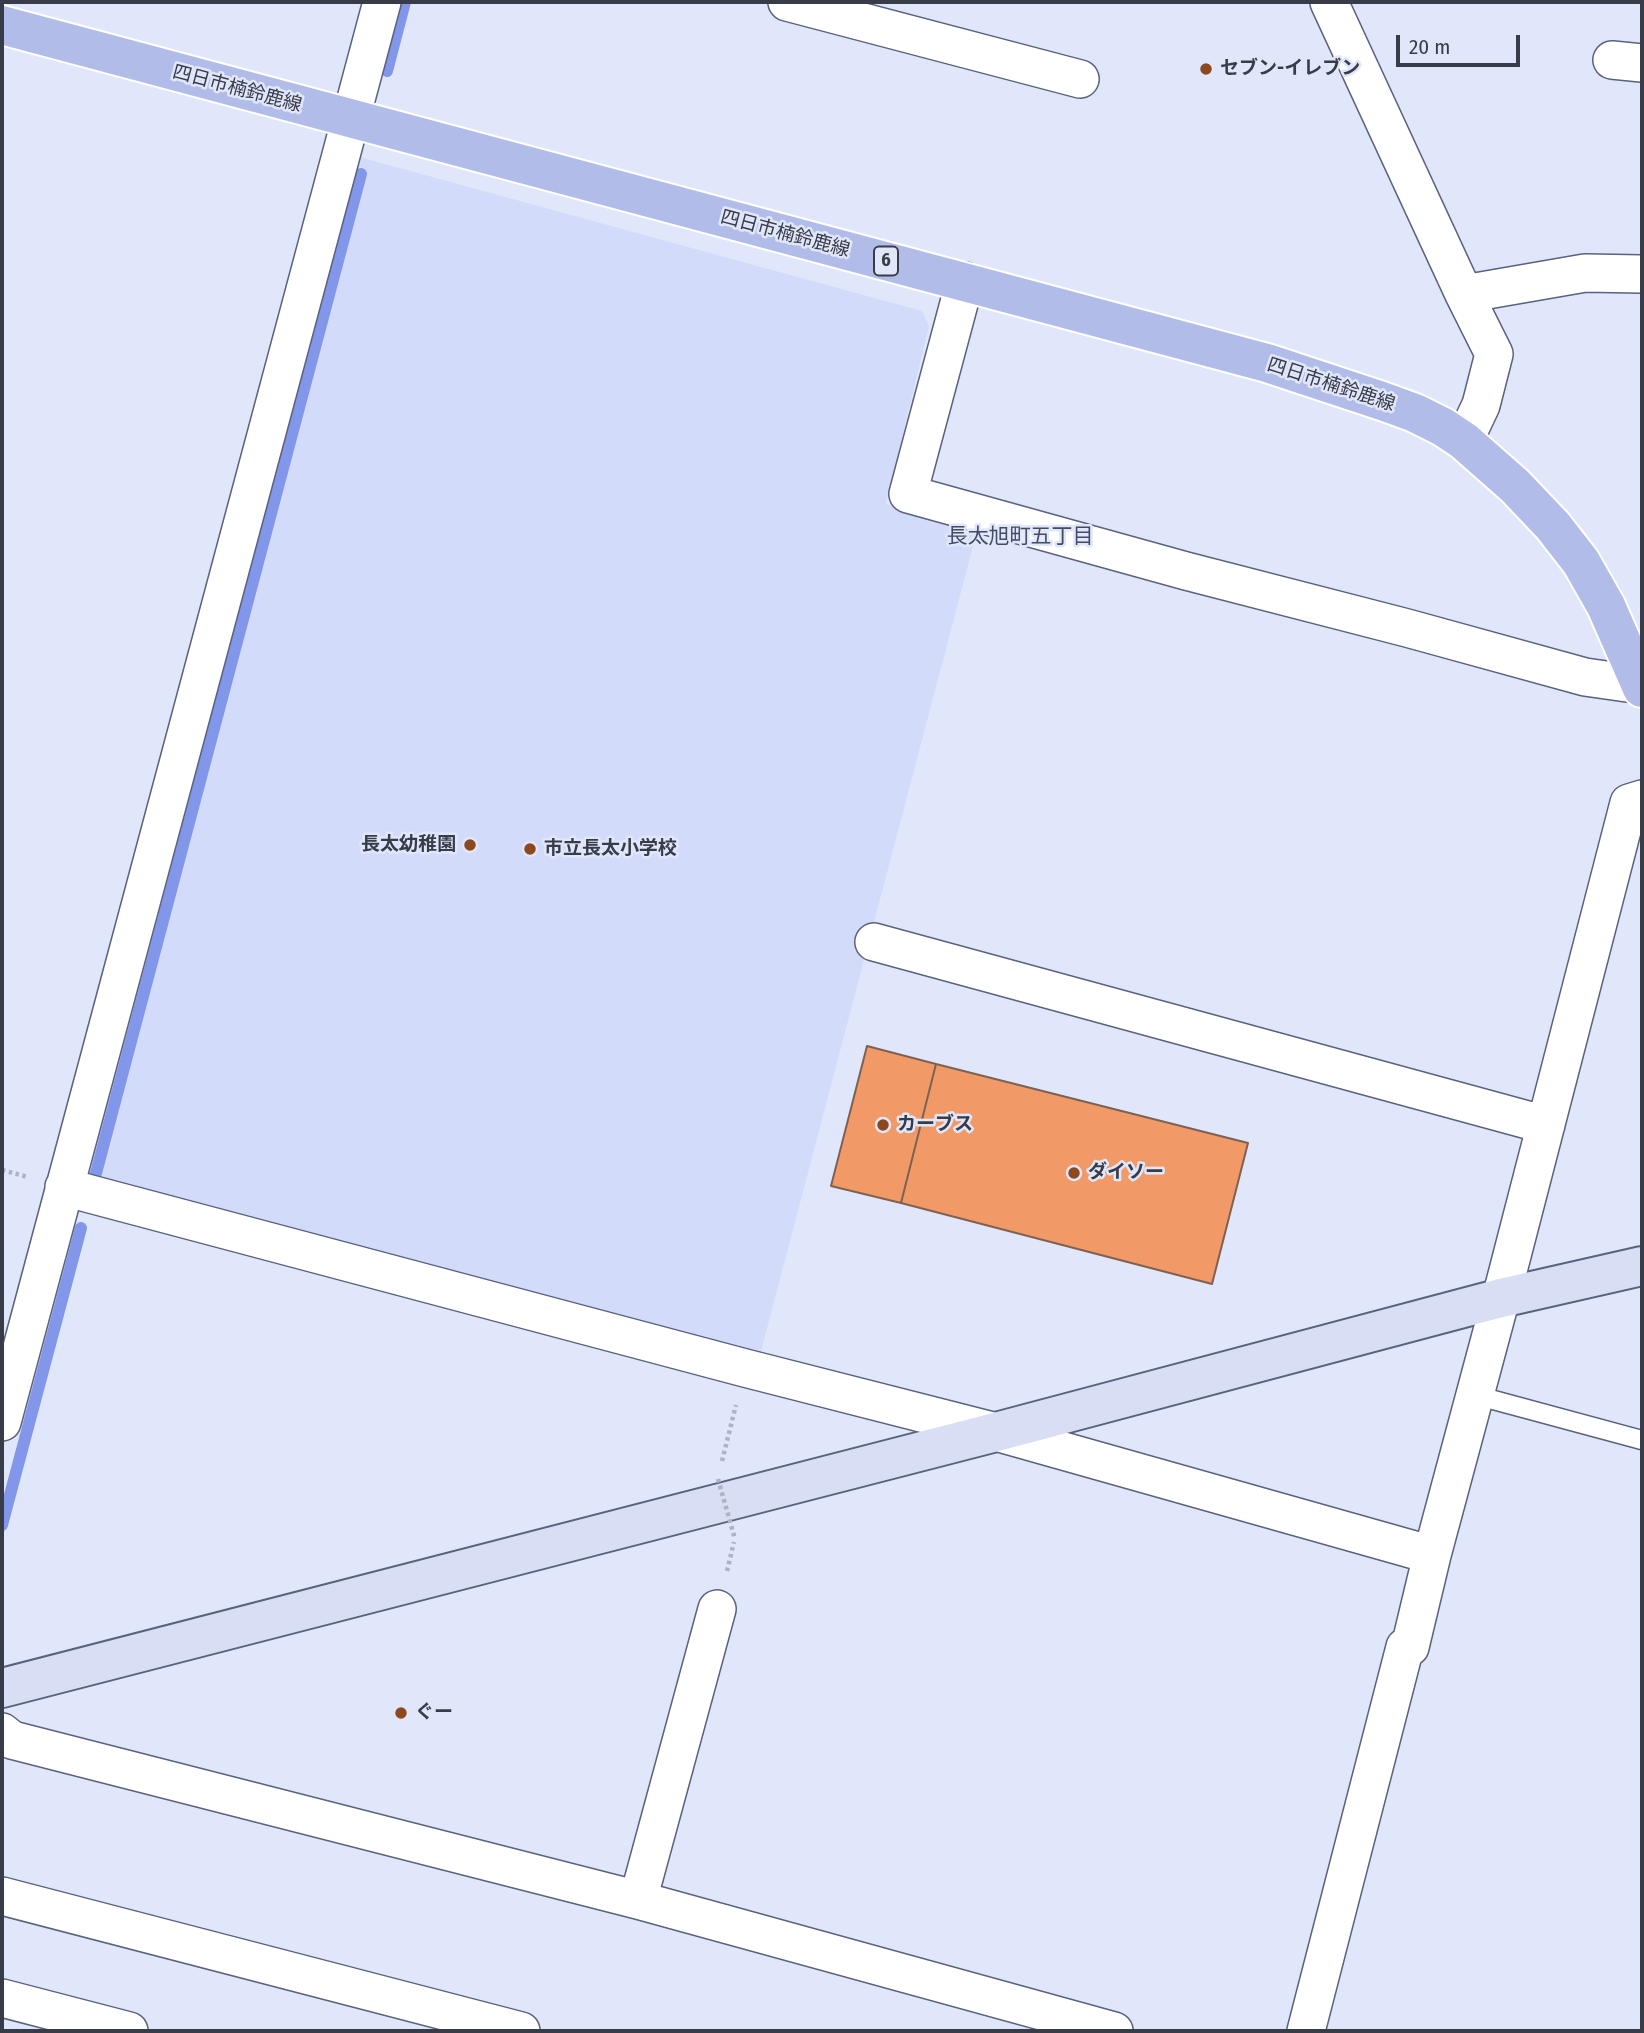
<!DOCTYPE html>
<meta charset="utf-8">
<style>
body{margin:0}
#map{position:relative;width:1644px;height:2033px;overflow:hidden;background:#e1e7fb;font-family:"Fira Sans Condensed",sans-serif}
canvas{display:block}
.frame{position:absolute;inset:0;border:4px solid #383b48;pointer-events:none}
.scale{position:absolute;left:1396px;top:35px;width:124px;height:32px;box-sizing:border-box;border:4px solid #383b48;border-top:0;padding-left:9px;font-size:21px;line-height:24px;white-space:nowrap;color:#383b48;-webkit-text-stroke:5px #e1e7fb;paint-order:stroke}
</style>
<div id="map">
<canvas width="1644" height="2033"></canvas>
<div class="frame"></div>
<div class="scale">20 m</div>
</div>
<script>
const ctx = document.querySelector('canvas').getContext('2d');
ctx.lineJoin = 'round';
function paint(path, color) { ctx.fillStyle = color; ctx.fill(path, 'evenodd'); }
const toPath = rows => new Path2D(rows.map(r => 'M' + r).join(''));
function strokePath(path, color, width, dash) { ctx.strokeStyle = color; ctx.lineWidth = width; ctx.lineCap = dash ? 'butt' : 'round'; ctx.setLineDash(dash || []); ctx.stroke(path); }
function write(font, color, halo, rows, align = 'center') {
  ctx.font = font + ' "Fira Sans Condensed","Noto Sans JP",sans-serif'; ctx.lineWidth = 5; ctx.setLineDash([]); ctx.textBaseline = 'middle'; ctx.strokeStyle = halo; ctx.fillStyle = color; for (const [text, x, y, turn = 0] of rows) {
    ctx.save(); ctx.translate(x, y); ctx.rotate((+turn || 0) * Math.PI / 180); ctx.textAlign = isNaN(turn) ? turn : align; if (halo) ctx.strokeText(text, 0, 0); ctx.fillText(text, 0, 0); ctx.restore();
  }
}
paint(toPath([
 [352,155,922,311,929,326,886,504,977,531,760,1355,88,1179,83,1167]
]), '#d2dbfa');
strokePath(toPath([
 [387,71,405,2],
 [95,1177,361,174],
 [2,1525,81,1228]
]), '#8397ea', 12);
const building = toPath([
 [867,1046,936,1064,901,1203,831,1186,867,1046],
 [936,1064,1248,1143,1212,1284,901,1203,936,1064]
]);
paint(building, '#f29a67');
strokePath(building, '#7e6151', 2);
const lane = toPath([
 [1475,1395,1642,1440]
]);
const street = toPath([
 [787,2,1080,79],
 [1329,2,1464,294,1494,354,1481,405,1464,441],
 [1612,60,1642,63],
 [965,281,908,494,1186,571,1407,628,1585,677,1641,685],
 [1464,294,1585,273,1642,274],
 [874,942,1546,1125],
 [64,1187,745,1368,996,1432,1432,1555],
 [2,1422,382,2],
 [2,1732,12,1740,638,1900,1114,2031],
 [2,1896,521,2031],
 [638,1900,717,1609],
 [2,1998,129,2031],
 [1306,2031,1405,1647,1410,1647,1432,1555,1501,1298,1629,803,1642,799]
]);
const secondary = toPath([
 [2,1688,996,1432,1501,1298,1642,1266]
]);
const primary = toPath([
 [2,25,1267,363,1382,401,1415,413,1443,427,1464,441,1515,486,1553,526,1581,562,1606,606,1642,688]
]);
strokePath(lane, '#5a627e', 21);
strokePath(street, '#5a627e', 40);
strokePath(secondary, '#5a627e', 42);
strokePath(primary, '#fff', 42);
strokePath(toPath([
 [2,1170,28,1177],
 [722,1461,736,1405],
 [727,1571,734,1542]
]), '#adb2c4', 4.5, [3.5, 3.5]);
strokePath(lane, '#fff', 18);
strokePath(street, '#fff', 37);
strokePath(secondary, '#d8def4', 38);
strokePath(primary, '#b2bce9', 38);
strokePath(toPath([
 [718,1479,735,1539]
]), '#adb2c4', 4.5, [3.5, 3.5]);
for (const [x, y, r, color] of [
 [1206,69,7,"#8d491d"],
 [470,845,7,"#8d491d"],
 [530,849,7,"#8d491d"],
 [883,1125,7,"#8d491d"],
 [1074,1173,7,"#8d491d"],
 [401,1713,7,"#8d491d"]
]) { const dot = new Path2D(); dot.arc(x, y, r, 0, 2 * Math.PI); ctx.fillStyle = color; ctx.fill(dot); strokePath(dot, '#e1e7fb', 2.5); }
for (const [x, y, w] of [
 [886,261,24]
]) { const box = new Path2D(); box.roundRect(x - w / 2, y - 14.5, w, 29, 5); ctx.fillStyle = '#e1e7fb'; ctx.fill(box); strokePath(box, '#383b48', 2); }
write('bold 18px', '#383b48', null, [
 ["6",886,261]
]);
write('bold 19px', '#383b48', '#e1e7fb', [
 ["セブン-イレブン",1220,69],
 ["長太幼稚園",456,845,"right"],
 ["市立長太小学校",544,849],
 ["カーブス",897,1125],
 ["ダイソー",1088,1173],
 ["ぐー",415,1713]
], 'left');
write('19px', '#383b48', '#e1e7fb', [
 ["四日市楠鈴鹿線",237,89,15],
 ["四日市楠鈴鹿線",785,234,15],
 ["四日市楠鈴鹿線",1331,385,18]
]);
write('21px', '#444b65', '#e1e7fb', [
 ["長太旭町五丁目",1020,537]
]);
</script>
